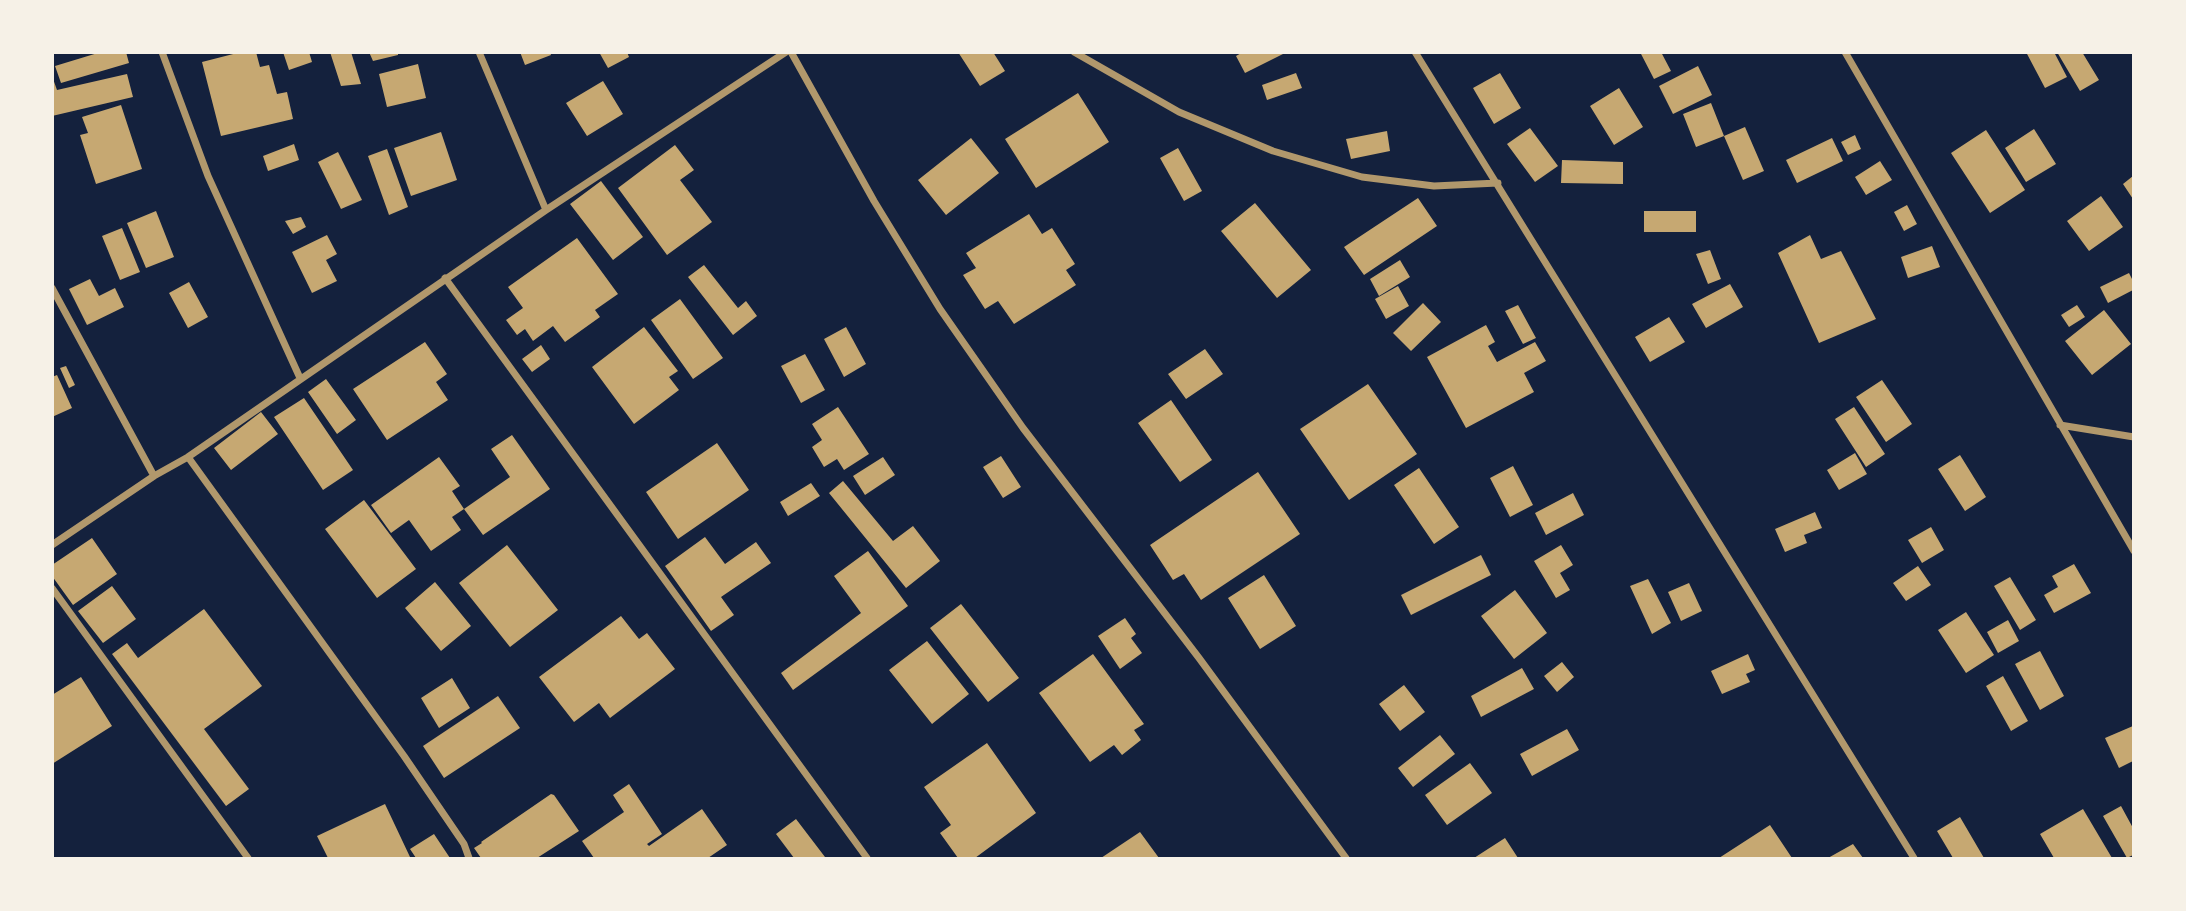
<!DOCTYPE html>
<style>
body{margin:0}
#map{position:relative;width:2186px;height:911px;overflow:hidden;background:#14213d;font-family:Cabin,sans-serif}
canvas{display:block}
.frame{position:absolute;inset:0;border:54px solid #f6f1e7;pointer-events:none}
</style>
<div id="map">
<canvas width="2186" height="911"></canvas>
<div class="frame"></div>
</div>
<script>
const ctx = document.querySelector('canvas').getContext('2d');
ctx.lineJoin = 'round';
function paint(path, color) { ctx.fillStyle = color; ctx.fill(path, 'evenodd'); }
const toPath = rows => new Path2D(rows.map(r => 'M' + r).join(''));
function strokePath(path, color, width, dash) { ctx.strokeStyle = color; ctx.lineWidth = width; ctx.lineCap = dash ? 'butt' : 'round'; ctx.setLineDash(dash || []); ctx.stroke(path); }
paint(toPath([
 [101,52,126,52,129,63,61,83,55,66],
 [241,52,256,52,260,67,269,65,277,94,287,92,293,119,221,136,202,62],
 [283,52,309,52,312,62,289,70],
 [330,52,351,52,361,84,341,86],
 [369,52,398,52,398,55,373,61],
 [520,52,550,52,551,55,525,65],
 [599,52,627,52,629,57,608,68],
 [958,52,993,52,1005,71,980,86],
 [1243,52,1287,52,1245,73,1236,56],
 [1640,52,1661,52,1671,71,1654,79],
 [2026,52,2054,52,2067,77,2045,88],
 [2057,52,2082,52,2099,80,2080,91],
 [418,64,426,98,387,107,379,74],
 [1698,66,1712,95,1673,114,1659,86],
 [1296,73,1302,88,1267,100,1262,85],
 [1500,73,1521,108,1494,124,1473,88],
 [127,74,133,97,52,116,52,76,57,90],
 [603,81,623,114,587,136,566,103],
 [1619,88,1643,127,1614,145,1590,106],
 [1078,93,1109,142,1036,188,1005,139],
 [1711,103,1724,136,1745,127,1764,171,1743,180,1724,136,1696,147,1683,114],
 [121,105,142,169,96,184,80,135,88,133,82,117],
 [1530,128,1558,166,1535,182,1507,144],
 [2034,129,2056,164,2026,182,2005,148],
 [1986,130,2025,190,1990,213,1951,153],
 [1387,131,1390,151,1351,159,1346,139],
 [441,132,457,180,411,196,394,148],
 [1855,135,1861,149,1848,155,1841,142],
 [971,138,999,173,946,215,918,180],
 [1832,138,1843,161,1797,183,1786,160],
 [294,144,299,160,268,171,263,156],
 [675,145,694,170,680,180,712,222,667,255,618,188],
 [1178,148,1202,191,1184,201,1160,158],
 [387,149,408,207,389,215,368,156],
 [338,152,362,200,341,209,318,162],
 [1562,160,1623,162,1623,184,1561,183],
 [1880,161,1892,180,1866,195,1855,177],
 [2133,176,2133,199,2123,184],
 [601,181,643,237,613,260,570,204],
 [2101,196,2123,227,2089,251,2067,221],
 [1418,198,1437,226,1364,275,1344,247],
 [1255,203,1311,270,1277,298,1221,231],
 [1907,205,1917,224,1904,231,1894,212],
 [156,211,174,257,146,268,127,223],
 [1644,211,1696,211,1696,232,1644,232],
 [1029,214,1042,234,1052,228,1075,264,1066,270,1076,285,1014,324,998,301,985,309,963,275,976,268,966,253],
 [301,217,306,227,293,234,285,221],
 [122,228,140,272,120,280,102,236],
 [327,235,337,254,326,260,337,281,312,293,292,252],
 [1810,235,1821,259,1841,251,1876,319,1819,343,1778,253],
 [577,238,618,294,595,310,600,317,565,342,553,326,533,341,525,329,517,335,506,320,523,308,508,287],
 [1932,246,1940,267,1908,278,1901,257],
 [1710,250,1721,279,1708,284,1696,254],
 [1400,260,1410,277,1379,296,1370,279],
 [704,265,738,308,746,301,757,316,733,335,688,277],
 [2129,273,2133,281,2133,290,2108,303,2100,287],
 [90,279,99,296,115,288,124,307,87,325,69,289],
 [189,282,208,317,188,328,169,293],
 [1730,284,1743,307,1706,328,1692,304],
 [1398,286,1409,306,1386,319,1375,299],
 [680,299,723,358,693,379,651,320],
 [1423,303,1441,322,1411,351,1393,333],
 [1518,305,1536,338,1523,344,1505,311],
 [2077,305,2085,317,2069,327,2061,315],
 [2104,310,2131,344,2092,375,2065,341],
 [1669,317,1685,342,1650,362,1635,337],
 [1486,325,1495,342,1488,346,1497,362,1535,342,1546,361,1524,373,1534,392,1466,428,1427,357],
 [644,327,678,371,669,377,679,390,634,424,592,367],
 [846,327,866,364,844,377,824,339],
 [425,342,447,374,436,382,448,400,387,440,353,389],
 [541,345,550,359,532,372,522,359],
 [1205,349,1223,374,1186,399,1168,374],
 [805,354,825,390,801,403,781,366],
 [66,366,75,385,69,388,60,368],
 [57,375,72,408,52,417,52,377],
 [326,379,356,420,337,434,308,392],
 [1882,380,1912,424,1886,442,1856,397],
 [1368,384,1417,454,1349,500,1300,429],
 [304,398,353,470,323,490,274,417],
 [1171,400,1212,460,1180,482,1138,423],
 [838,407,869,454,844,470,837,459,824,467,812,447,822,440,812,424],
 [1854,407,1885,454,1866,467,1835,419],
 [261,412,278,434,231,470,214,448],
 [512,435,550,489,483,535,464,509,510,477,491,449],
 [717,443,749,490,678,539,646,492],
 [1855,453,1867,474,1839,490,1827,470],
 [1960,455,1986,497,1965,511,1938,469],
 [1001,456,1021,487,1003,498,983,467],
 [439,457,460,486,452,491,464,509,452,517,461,530,431,551,409,520,391,533,371,505],
 [883,457,895,475,865,495,853,476],
 [1513,466,1533,505,1510,517,1490,478],
 [1419,468,1459,527,1434,544,1394,485],
 [1258,472,1300,534,1201,600,1184,574,1173,580,1150,545],
 [843,481,893,541,913,526,940,561,906,588,829,493],
 [811,483,820,496,788,516,780,502],
 [1573,493,1584,515,1546,535,1535,513],
 [364,500,416,569,377,598,325,529],
 [1815,512,1822,528,1804,535,1807,543,1785,552,1775,529],
 [1931,527,1944,550,1922,563,1908,540],
 [705,537,725,564,756,542,771,563,721,597,734,615,711,631,665,566],
 [92,538,117,574,73,605,52,576,52,565],
 [507,545,558,610,510,647,459,583],
 [1561,545,1573,565,1560,573,1570,590,1556,598,1534,561],
 [868,551,908,606,793,690,781,673,861,613,834,576],
 [1481,555,1491,575,1411,615,1401,595],
 [2074,564,2091,593,2054,613,2044,595,2058,587,2052,576],
 [1918,566,1931,585,1906,601,1893,583],
 [1264,575,1296,626,1260,649,1228,598],
 [2010,577,2036,620,2020,630,1994,586],
 [1648,579,1671,623,1652,634,1630,586],
 [435,582,471,626,441,651,405,608],
 [1689,583,1702,611,1681,621,1668,592],
 [112,586,136,619,103,643,78,611],
 [1515,590,1547,633,1514,659,1481,616],
 [961,604,1019,678,988,702,930,628],
 [204,609,262,686,204,729,249,789,226,806,112,654,127,643,138,658],
 [1966,612,1994,655,1966,673,1938,630],
 [621,616,639,639,647,633,675,669,610,718,599,703,574,722,539,677],
 [1125,618,1136,634,1131,638,1142,653,1120,669,1098,636],
 [2008,620,2019,641,1998,653,1987,632],
 [927,641,969,694,932,724,889,670],
 [2040,651,2064,696,2040,710,2015,664],
 [1093,654,1144,724,1134,730,1141,740,1122,755,1114,745,1090,762,1039,693],
 [1748,654,1755,670,1746,674,1750,682,1722,694,1711,671],
 [1562,662,1574,677,1557,692,1544,676],
 [1522,668,1534,689,1481,717,1471,696],
 [2003,676,2028,721,2011,731,1986,686],
 [81,677,112,726,52,764,52,695],
 [452,678,470,708,439,728,421,698],
 [1404,685,1425,712,1400,731,1379,704],
 [498,696,520,728,444,778,423,746],
 [2133,726,2133,761,2119,768,2105,738],
 [1567,729,1579,750,1532,776,1520,754],
 [1440,735,1455,754,1413,787,1398,768],
 [987,743,1036,813,975,858,958,858,940,833,951,825,924,787],
 [1470,763,1492,793,1447,825,1425,795],
 [629,784,662,834,647,844,649,846,702,809,727,845,708,858,594,858,582,841,624,812,613,795],
 [551,794,554,795,579,831,537,858,481,858,474,848,482,843,481,842],
 [385,804,410,857,328,858,317,836],
 [2121,806,2133,828,2133,855,2127,858,2103,816],
 [2083,809,2112,858,2054,858,2040,834],
 [1960,817,1984,858,1953,858,1937,831],
 [796,819,825,857,823,858,794,858,776,834],
 [1770,825,1792,858,1719,858],
 [1140,832,1159,858,1101,858],
 [434,834,450,858,416,858,410,849],
 [1505,838,1518,858,1474,858],
 [1853,844,1863,858,1828,858]
]), '#c6a872');
strokePath(toPath([
 [162,52,208,176,300,378],
 [479,52,546,210],
 [791,52,874,201,940,309,1023,428,1199,658,1346,858],
 [1074,52,1179,112,1273,151,1362,177,1434,186,1498,183],
 [1415,52,1914,858],
 [1845,52,2134,551],
 [445,278,867,858],
 [52,288,154,476],
 [2060,425,2134,437],
 [188,457,404,756,464,844,469,858],
 [52,545,154,476,188,457,546,210,786,52],
 [52,588,248,858]
]), '#b1986c', 7);
</script>
